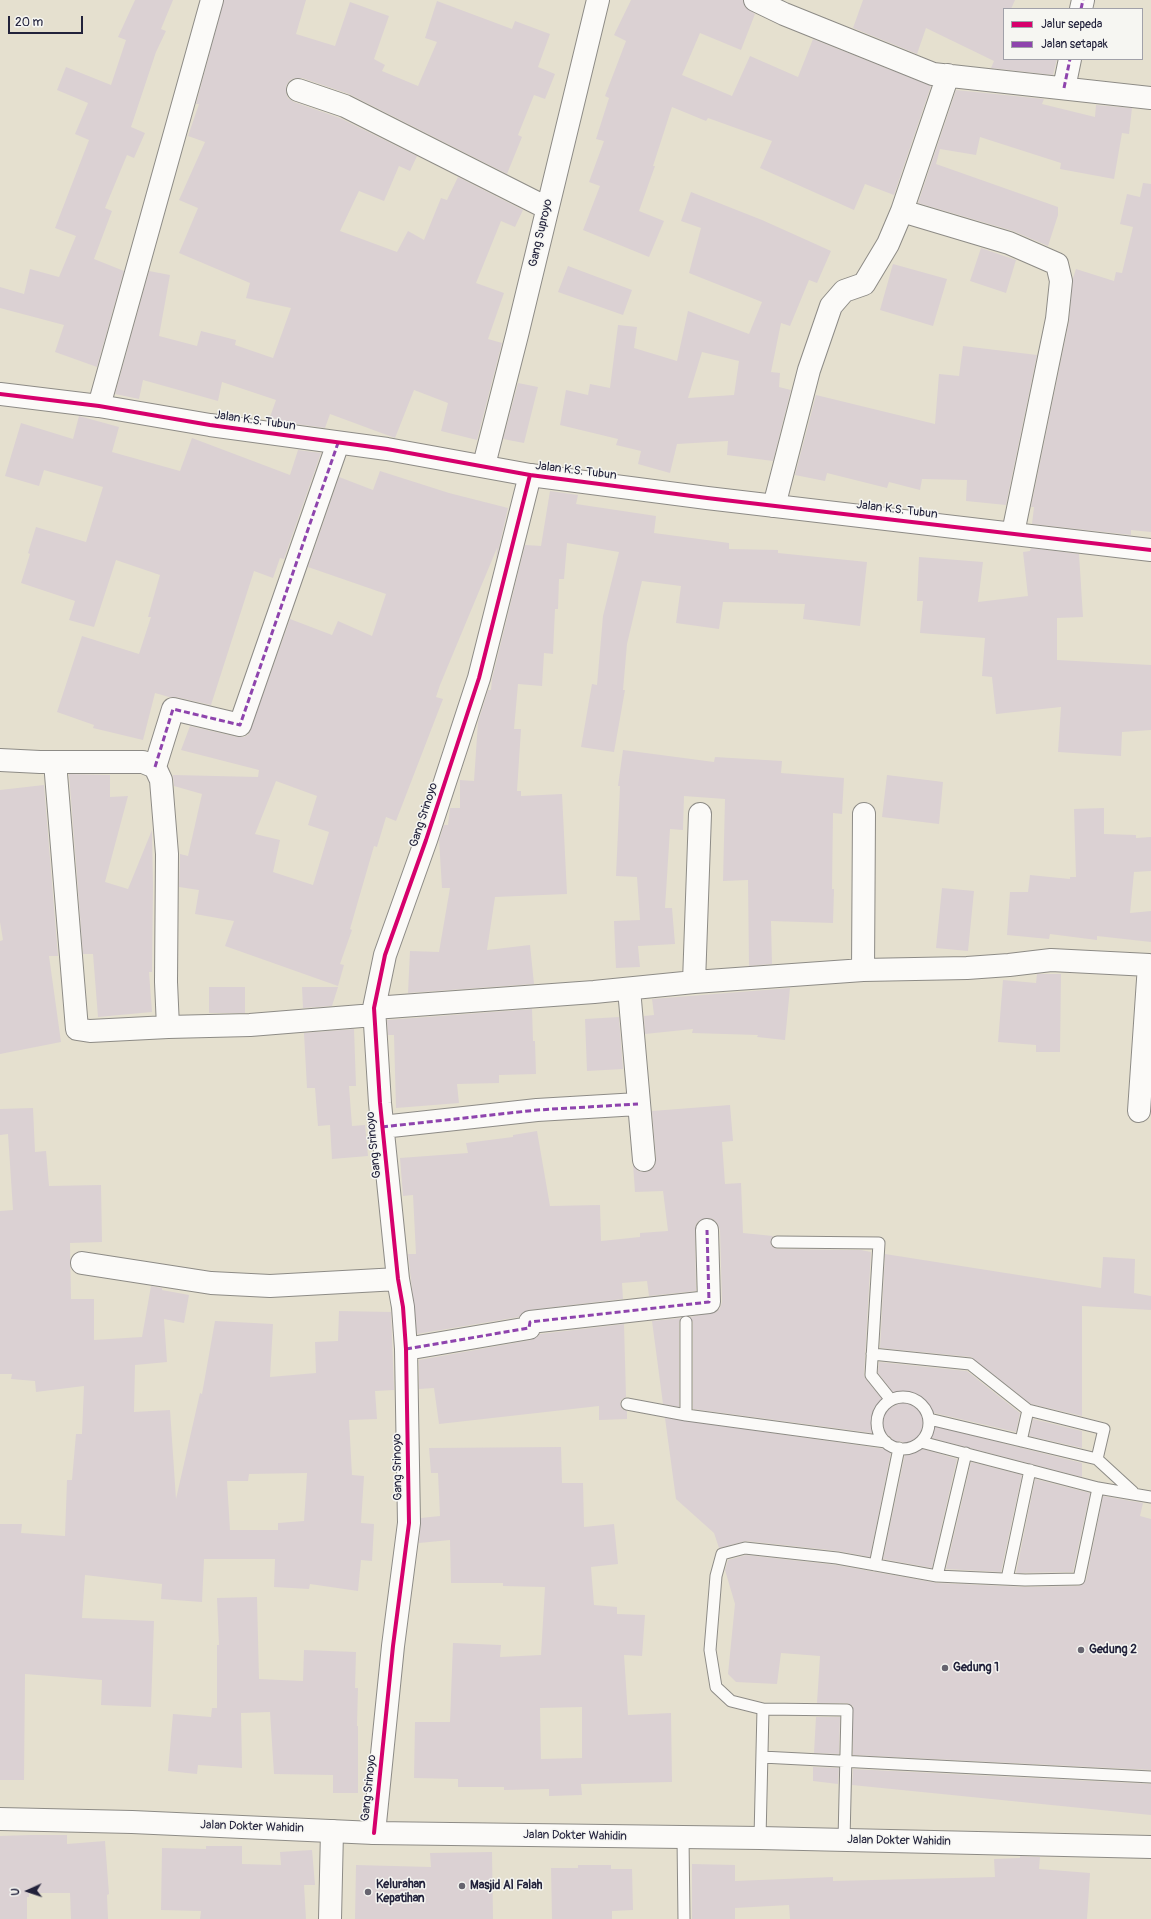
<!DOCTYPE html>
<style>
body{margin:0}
#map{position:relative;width:1151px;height:1919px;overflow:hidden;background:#e5e0cf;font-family:Pangolin,sans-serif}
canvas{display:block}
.legend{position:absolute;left:1003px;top:8px;width:140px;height:52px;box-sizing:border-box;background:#f6f6f2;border:1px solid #a1a1a9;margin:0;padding:5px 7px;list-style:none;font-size:12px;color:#22223b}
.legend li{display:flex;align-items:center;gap:8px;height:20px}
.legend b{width:20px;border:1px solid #a1a1a9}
.north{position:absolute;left:8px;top:1871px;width:40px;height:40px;-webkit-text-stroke:3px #f6f6f2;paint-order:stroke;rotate:267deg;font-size:11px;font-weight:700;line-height:16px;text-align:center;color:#22223b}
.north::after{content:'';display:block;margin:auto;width:14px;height:18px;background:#22223b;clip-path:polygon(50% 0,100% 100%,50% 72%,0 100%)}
.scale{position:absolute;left:8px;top:16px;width:75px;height:18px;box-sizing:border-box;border:2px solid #22223b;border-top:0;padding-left:5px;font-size:12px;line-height:14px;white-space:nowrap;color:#22223b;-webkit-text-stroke:3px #f6f6f2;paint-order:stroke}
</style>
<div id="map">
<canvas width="1151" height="1919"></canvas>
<ul class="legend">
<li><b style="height:5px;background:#d6006c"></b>Jalur sepeda</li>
<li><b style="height:5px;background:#8e44ad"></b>Jalan setapak</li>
</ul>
<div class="north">U</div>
<div class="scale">20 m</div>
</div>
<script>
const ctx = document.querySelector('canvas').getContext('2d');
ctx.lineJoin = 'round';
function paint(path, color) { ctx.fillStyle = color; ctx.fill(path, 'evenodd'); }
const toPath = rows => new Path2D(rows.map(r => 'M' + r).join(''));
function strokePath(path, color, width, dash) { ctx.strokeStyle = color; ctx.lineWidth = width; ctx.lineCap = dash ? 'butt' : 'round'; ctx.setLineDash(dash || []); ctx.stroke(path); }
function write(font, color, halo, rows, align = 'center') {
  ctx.font = font + ' Pangolin,sans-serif'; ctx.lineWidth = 3; ctx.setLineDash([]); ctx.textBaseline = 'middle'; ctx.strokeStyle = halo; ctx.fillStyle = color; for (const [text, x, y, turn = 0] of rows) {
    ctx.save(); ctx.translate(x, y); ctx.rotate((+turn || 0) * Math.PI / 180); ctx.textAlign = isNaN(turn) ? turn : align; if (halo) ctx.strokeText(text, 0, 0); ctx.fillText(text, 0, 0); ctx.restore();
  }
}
paint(toPath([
 [135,0,173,0,161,29,166,31,156,52,131,127,145,133,134,158,127,155,105,208,112,211,94,259,124,271,97,367,55,352,64,325,0,308,0,287,24,294,30,269,59,277,76,236,55,228,89,140,75,134,88,103,57,90,66,67,111,85,126,40,118,37],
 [224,0,306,0,296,34,335,46,350,2,389,16,374,59,385,65,382,71,418,86,437,42,425,38,437,1,512,29,515,21,550,34,538,67,555,74,545,99,534,95,518,135,522,137,507,174,349,94,302,78,295,78,290,80,286,86,286,93,288,98,294,102,340,118,417,156,410,171,399,166,384,201,359,191,340,231,397,252,408,231,424,240,441,198,447,200,458,177,523,210,515,227,501,221,476,283,504,293,488,339,502,343,477,440,441,431,448,403,414,390,395,438,330,414,325,428,282,422,270,417,276,400,222,382,218,401,143,380,139,399,115,394,149,271,170,275,159,336,197,346,201,331,236,340,235,345,273,358,291,308,246,298,250,283,179,253,198,208,179,200,205,142,188,136,199,104,196,104],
 [631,0,743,0,745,7,755,14,741,50,700,33,682,75,732,96,750,56,798,77,813,39,931,86,894,195,865,184,854,210,760,168,772,141,708,118,706,121,672,107,653,166,655,166,639,211,664,221,649,257,583,230,600,186,589,182,604,141,596,139,609,98,605,96,626,41,614,35],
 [863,0,1015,0,1011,9,1004,9,1004,59,1057,59,1053,75,991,68,994,61,926,28,917,54,853,28],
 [956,90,1044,99,1042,104,1095,117,1096,105,1132,108,1129,134,1122,133,1114,179,1060,169,1061,163,980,137,976,155,940,149,936,164,1058,207,1058,215,1048,246,1013,231,918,203],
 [1143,183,1151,184,1151,532,1131,530,1131,535,1032,524,1034,507,1031,507,1069,321,1073,278,1076,269,1114,281,1116,272,1122,273,1133,227,1120,224,1127,194,1140,197],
 [691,192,762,220,831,251,817,283,809,280,790,326,781,323,771,372,780,373,779,387,791,390,773,461,727,455,728,441,677,444,670,473,638,464,641,451,616,445,618,439,560,425,566,390,588,395,590,384,610,388,618,325,637,327,634,348,677,361,688,311,749,334,762,302,689,273,701,228,681,221],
 [702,352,739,361,734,395,688,398],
 [981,248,1016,260,1006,293,970,281],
 [893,264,947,279,933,326,880,310],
 [568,266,632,290,623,315,558,292],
 [963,346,1037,355,1006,505,966,501,967,480,922,479,920,490,889,482,887,488,827,473,825,481,795,475,816,395,935,424,939,374,959,376],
 [518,383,538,387,524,443,503,439],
 [79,416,119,427,112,452,180,471,192,438,290,475,298,450,321,453,284,559,280,558,273,578,254,571,211,705,176,697,169,697,155,693,143,740,93,728,94,725,57,712,82,636,139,654,151,617,148,617,160,575,116,560,94,627,69,620,75,601,21,583,30,554,28,553,36,527,86,542,103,487,44,470,39,486,5,476,21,423,73,439],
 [380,471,449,493,508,508,496,561,497,548,440,685,436,697,443,699,396,821,386,817,377,847,374,846,350,929,352,930,340,964,344,965,338,986,225,946,234,921,195,914,199,890,179,887,180,854,188,856,202,794,174,786,173,775,258,777,259,770,181,750,190,726,237,737,244,737,249,734,290,619,332,635,338,621,372,636,386,594,308,567,339,477,373,490],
 [276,781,317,796,308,825,329,832,313,885,273,872,280,840,255,834],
 [550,491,578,495,576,504,656,516,654,533,729,543,729,549,778,550,778,553,867,562,860,626,803,619,805,604,723,602,719,629,676,623,681,586,642,581,627,644,623,690,625,690,614,752,581,747,592,684,597,685,603,616,619,552,567,543,564,579,559,579,558,609,555,609,553,654,544,653,542,686,518,684,514,729,521,729,517,791,521,791,521,796,562,794,567,894,495,897,487,950,530,945,534,984,408,993,410,951,439,952,450,888,442,888,439,840,444,825,448,825,450,808,460,808,460,780,474,781,478,722,488,690,491,690,492,679,525,545,541,546],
 [1031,548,1079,554,1083,617,1057,618,1057,660,1151,665,1151,730,1122,732,1121,756,1058,752,1061,707,996,714,992,677,982,676,985,638,920,633,923,601,917,601,919,557,983,562,978,602,1028,596,1023,552,1030,551],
 [623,750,714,762,715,757,782,761,781,773,844,778,842,814,833,813,832,889,834,889,833,923,771,921,772,964,749,966,748,880,723,881,725,799,684,796,683,830,670,829,665,908,672,908,675,944,638,946,640,967,616,968,614,921,640,920,637,877,616,876,620,786,618,786],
 [69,774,110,775,110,797,128,796,105,882,128,889,152,830,153,886,152,972,149,972,152,1012,98,1017,93,954,83,954],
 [887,775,943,782,939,824,882,817],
 [44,785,58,956,49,956,61,1042,0,1054,0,941,3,940,0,922,0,790],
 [1104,808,1104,834,1136,835,1136,838,1151,837,1151,871,1134,872,1130,913,1151,911,1151,942,1097,936,1097,940,1050,934,1049,939,1007,935,1010,892,1028,892,1030,875,1070,879,1070,877,1076,877,1074,809],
 [942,888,974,891,968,951,936,948],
 [1037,974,1061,974,1060,1052,1036,1052,1036,1045,998,1042,1003,980,1036,983],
 [209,987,245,987,245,1013,209,1013],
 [302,987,338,987,332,1006,303,1008],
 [790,988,785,1040,757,1037,758,1035,692,1033,693,1029,645,1034,644,1016,654,1015,652,999],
 [532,1009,533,1041,535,1041,536,1074,499,1075,499,1083,457,1084,459,1103,396,1108,394,1035,388,1035,387,1020],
 [619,1017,623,1069,587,1071,585,1019],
 [354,1029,356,1086,349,1086,352,1126,365,1125,368,1156,332,1159,330,1125,318,1126,315,1088,307,1088,304,1033],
 [730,1105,733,1141,722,1142,725,1184,741,1183,743,1233,773,1236,771,1239,771,1245,777,1249,861,1250,871,1252,864,1375,866,1379,886,1404,889,1407,895,1406,898,1399,878,1373,879,1362,967,1371,1020,1413,1016,1432,930,1412,927,1412,922,1417,925,1424,1082,1463,1082,1477,920,1435,914,1440,916,1447,957,1459,932,1568,883,1559,906,1449,904,1443,900,1441,894,1443,892,1447,870,1557,838,1551,746,1541,719,1548,714,1533,676,1499,665,1418,885,1449,891,1447,893,1443,891,1437,887,1435,693,1409,693,1322,690,1317,716,1312,720,1308,722,1302,720,1230,717,1223,713,1219,707,1218,700,1220,696,1224,695,1230,696,1291,649,1296,647,1281,622,1283,623,1299,529,1310,522,1313,519,1317,417,1334,408,1254,416,1254,413,1195,403,1196,400,1158,468,1153,466,1143,513,1137,513,1135,537,1131,550,1206,600,1205,601,1241,640,1237,640,1233,668,1231,663,1191,635,1192,633,1164,638,1171,645,1172,651,1170,655,1165,656,1159,652,1111],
 [33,1108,35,1152,46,1151,49,1186,101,1185,102,1242,70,1243,71,1299,94,1299,94,1340,142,1337,151,1286,162,1288,162,1290,189,1295,184,1323,164,1319,167,1362,135,1365,134,1412,170,1410,176,1499,200,1393,202,1394,215,1321,273,1324,270,1377,316,1373,315,1342,338,1341,339,1311,391,1312,394,1390,375,1391,377,1419,349,1420,352,1475,364,1476,361,1523,374,1524,372,1561,361,1560,358,1591,310,1584,309,1589,274,1587,275,1559,204,1559,202,1602,161,1599,162,1584,85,1575,82,1618,154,1621,151,1707,101,1705,102,1680,25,1674,24,1780,0,1780,0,1524,22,1524,21,1533,65,1536,67,1480,72,1480,76,1434,82,1434,84,1386,36,1392,35,1381,11,1379,12,1374,0,1374,0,1211,13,1210,8,1134,0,1135,0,1109],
 [307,1473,304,1521,278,1523,278,1530,230,1530,227,1481,248,1481,249,1474],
 [885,1254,1101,1288,1103,1257,1135,1259,1134,1293,1151,1296,1151,1310,1082,1306,1082,1416,1031,1404,971,1357,880,1348],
 [681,1318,679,1322,679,1407,663,1404,652,1321],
 [624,1324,626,1397,622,1399,620,1403,622,1409,627,1411,627,1419,599,1420,599,1406,439,1424,434,1388,419,1389,419,1360,531,1340,537,1337,540,1334],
 [1033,1419,1082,1431,1082,1448,1029,1436],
 [561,1447,562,1483,583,1483,584,1527,614,1524,618,1564,591,1567,594,1605,617,1607,617,1614,645,1615,642,1656,624,1655,628,1715,671,1713,672,1782,581,1784,582,1795,549,1796,549,1789,504,1790,504,1787,458,1787,458,1779,414,1778,415,1722,450,1722,453,1643,501,1645,500,1657,541,1655,545,1587,503,1586,503,1583,451,1583,450,1540,419,1543,421,1518,440,1516,438,1473,431,1473,429,1448],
 [582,1707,582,1758,541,1759,540,1708],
 [971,1462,1022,1475,1001,1572,946,1569],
 [1035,1479,1090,1493,1073,1572,1016,1573],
 [1103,1496,1143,1503,1140,1516,1151,1519,1151,1770,853,1755,853,1706,847,1703,817,1703,820,1656,781,1653,777,1684,736,1682,728,1674,735,1604,725,1570,728,1560,746,1555,836,1565,937,1583,1025,1587,1079,1586,1086,1580],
 [257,1597,259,1679,303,1681,304,1650,356,1652,355,1688,358,1688,357,1726,358,1726,358,1793,333,1793,333,1775,274,1774,270,1712,241,1713,242,1768,198,1765,197,1774,168,1771,173,1714,211,1717,212,1708,217,1708,217,1645,219,1645,217,1598],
 [816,1717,840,1717,839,1754,814,1753],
 [813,1767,839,1768,838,1784,813,1781],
 [853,1769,1151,1784,1151,1815,852,1785],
 [31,1835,67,1835,67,1844,105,1841,109,1894,107,1895,108,1919,71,1919,70,1893,29,1893,29,1897,27,1897,27,1919,0,1919,0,1836],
 [206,1846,242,1846,242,1864,281,1865,280,1852,312,1850,315,1885,304,1885,306,1919,200,1919,201,1911,161,1910,162,1848,206,1849],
 [492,1852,493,1919,355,1919,356,1865,431,1867,430,1853],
 [1020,1856,1040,1857,1039,1869,1090,1873,1087,1919,790,1919,789,1905,735,1908,735,1919,692,1919,692,1864,735,1865,735,1881,833,1877,833,1881,995,1877,994,1859,1020,1858],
 [578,1865,611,1865,611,1869,632,1869,633,1910,612,1911,612,1919,552,1919,551,1868,578,1868]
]), '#dbd1d3');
const lane = toPath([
 [777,1242,879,1243,871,1375,891,1400],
 [872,1354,970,1364,1028,1410,1104,1429,1097,1459],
 '877 1423a26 26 0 1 1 52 0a26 26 0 1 1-52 0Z',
 [627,1404,686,1415,886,1442],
 [686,1415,686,1322],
 [929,1419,1097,1459,1133,1492],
 [1021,1441,1028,1410],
 [921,1442,1098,1488,1151,1497],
 [875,1565,899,1448],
 [937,1576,966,1453],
 [1007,1579,1030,1470],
 [762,1757,1151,1777],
 [683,1837,684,1919],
 [760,1838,763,1709],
 [844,1840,847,1710,763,1709,731,1701,716,1687,710,1650,716,1576,722,1554,745,1548,837,1558,937,1576,1025,1580,1079,1579,1098,1488]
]);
const street = toPath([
 [755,0,784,14,933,74,1151,98],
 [1081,9,1083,0],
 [1064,88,1070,59],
 [298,90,345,106,547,208],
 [902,211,1009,243,1057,264,1061,281,1057,319,1013,533],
 [99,406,212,0],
 [484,465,517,335,598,0],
 [774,506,809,370,831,306,844,291,864,284,888,244,902,211,948,75],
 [0,760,40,762,143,762,155,767,161,780,167,854,166,982,168,1027,250,1025,374,1015],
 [55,762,77,1029,90,1031,168,1027],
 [155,767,173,709,240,725,338,443],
 [863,970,864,814],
 [694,982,700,814],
 [629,989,644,1160],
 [374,1008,594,992,694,982,863,970,967,968,1009,965,1051,960,1149,965,1139,1111],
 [382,1127,537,1110,638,1104],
 [82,1263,211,1283,270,1286,398,1279],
 [406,1349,529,1328,530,1322,709,1302,707,1230],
 [374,1833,393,1646,409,1523,406,1349,403,1307,398,1279,380,1103,374,1008,385,955,426,840,479,678,530,475],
 [330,1919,332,1831]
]);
const secondary = toPath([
 [0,394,99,406,210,425,387,449,530,475,707,498,1151,550],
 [0,1819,132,1822,374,1833,760,1838,1151,1847]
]);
strokePath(lane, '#8d8b86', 13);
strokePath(street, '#8d8b86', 24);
strokePath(secondary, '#8d8b86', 24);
strokePath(lane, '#fbfaf8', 11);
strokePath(street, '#fbfaf8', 22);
strokePath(secondary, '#fbfaf8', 22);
strokePath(toPath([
 [1081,9,1083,0],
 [1064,88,1070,59],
 [155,767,173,709,240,725,338,443],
 [382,1127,537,1110,638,1104],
 [406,1349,529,1328,530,1322,709,1302,707,1230]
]), '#8e44ad', 3, [6, 3]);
strokePath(toPath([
 [0,394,99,406,210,425,387,449,530,475,707,498,1151,550],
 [374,1833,393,1646,409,1523,406,1349,403,1307,398,1279,380,1103,374,1008,385,955,426,840,479,678,530,475]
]), '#d6006c', 4);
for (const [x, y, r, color] of [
 [1081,1650,4,"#66646f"],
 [945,1668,4,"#66646f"],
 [462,1886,4,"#66646f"],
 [368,1892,4,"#66646f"]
]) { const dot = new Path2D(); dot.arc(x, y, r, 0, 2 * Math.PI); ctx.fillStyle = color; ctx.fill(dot); strokePath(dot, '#f6f6f2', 1.5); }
write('12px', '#22223b', '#f6f6f2', [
 ["Gang Suproyo",541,233,-77],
 ["Jalan K.S. Tubun",255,421,8],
 ["Jalan K.S. Tubun",576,471,7],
 ["Jalan K.S. Tubun",897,510,7],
 ["Gang Srinoyo",424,815,-72],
 ["Gang Srinoyo",374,1145,-96],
 ["Gang Srinoyo",398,1467,-91],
 ["Gang Srinoyo",369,1788,-84],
 ["Jalan Dokter Wahidin",252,1827,2],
 ["Jalan Dokter Wahidin",575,1836,1],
 ["Jalan Dokter Wahidin",899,1841,1]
]);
write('bold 12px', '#22223b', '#f6f6f2', [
 ["Gedung 2",1089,1650],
 ["Gedung 1",953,1668],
 ["Kelurahan",376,1885],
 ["Kepatihan",376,1899],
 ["Masjid Al Falah",470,1886]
], 'left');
</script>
